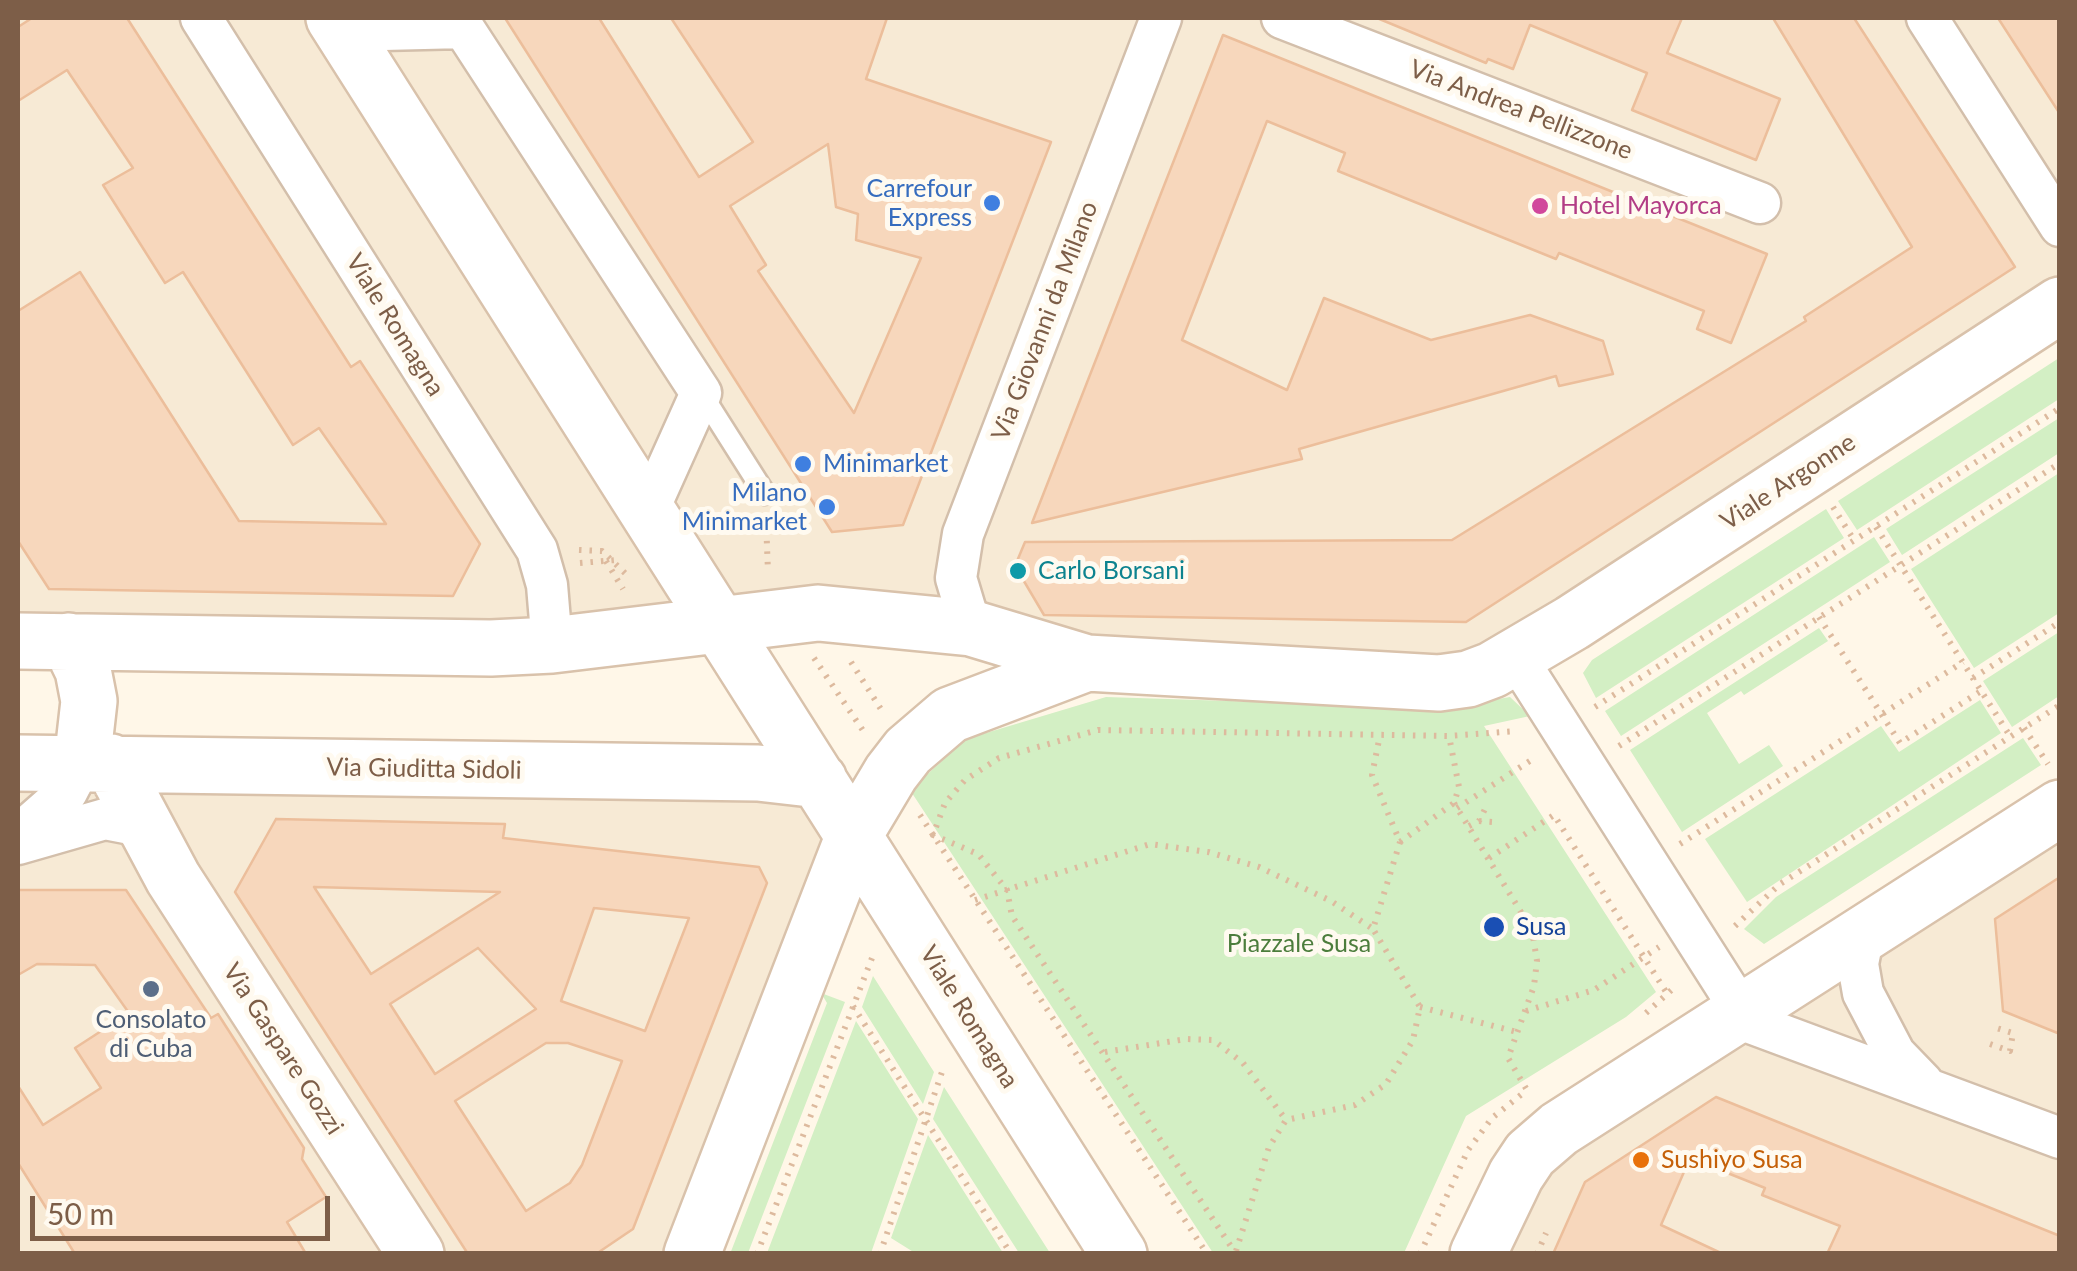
<!DOCTYPE html>
<style>
body{margin:0}
#map{position:relative;width:2077px;height:1271px;overflow:hidden;background:#fff7e8;font-family:Lato,sans-serif}
canvas{display:block}
.frame{position:absolute;inset:0;border:20px solid #7d5e48;pointer-events:none}
.scale{position:absolute;left:30px;top:1196px;width:300px;height:45px;box-sizing:border-box;border:5px solid #7d5e48;border-top:0;padding-left:12px;font-size:30px;line-height:35px;white-space:nowrap;color:#7d5e48;-webkit-text-stroke:8px #fffaf0;paint-order:stroke}
</style>
<div id="map">
<canvas width="2077" height="1271"></canvas>
<div class="frame"></div>
<div class="scale">50 m</div>
</div>
<script>
const ctx = document.querySelector('canvas').getContext('2d');
ctx.lineJoin = 'round';
function paint(path, color) { ctx.fillStyle = color; ctx.fill(path, 'evenodd'); }
const toPath = rows => new Path2D(rows.map(r => 'M' + r).join(''));
function strokePath(path, color, width, dash) { ctx.strokeStyle = color; ctx.lineWidth = width; ctx.lineCap = dash ? 'butt' : 'round'; ctx.setLineDash(dash || []); ctx.stroke(path); }
function write(font, color, halo, rows, align = 'center') {
  ctx.font = font + ' Lato,sans-serif'; ctx.lineWidth = 10; ctx.setLineDash([]); ctx.textBaseline = 'middle'; ctx.strokeStyle = halo; ctx.fillStyle = color; for (const [text, x, y, turn = 0] of rows) {
    ctx.save(); ctx.translate(x, y); ctx.rotate((+turn || 0) * Math.PI / 180); ctx.textAlign = isNaN(turn) ? turn : align; if (halo) ctx.strokeText(text, 0, 0); ctx.fillText(text, 0, 0); ctx.restore();
  }
}
paint(toPath([
 [18,18,321,18,706,618,18,630],
 [352,18,2059,18,2059,288,1510,642,1430,670,730,610],
 [18,771,789,776,851,834,684,1253,18,1254],
 [2059,834,2059,1253,1502,1254,1551,1161]
]), '#f7ead5');
paint(toPath([
 [2059,358,2059,399,1857,530,1838,501],
 [2059,418,2059,453,1902,555,1886,529],
 [2059,473,2059,613,1974,668,1911,569],
 [1826,509,1844,538,1596,698,1583,673,1592,660],
 [1874,537,1890,562,1621,736,1605,711],
 [1819,628,1828,641,1744,695,1741,691,1707,713,1739,764,1769,745,1783,766,1682,832,1630,750],
 [2059,632,2059,696,2012,727,1983,681],
 [1106,697,1446,708,1510,697,1530,716,1484,726,1656,992,1626,1017,1466,1116,1404,1253,1213,1253,910,790,966,739],
 [1980,700,2001,733,1747,902,1705,839,1881,726,1899,752],
 [2023,738,2041,765,1764,944,1744,929,1776,897],
 [873,976,934,1072,923,1104,862,1007],
 [821,993,845,1002,748,1253,730,1254,827,1003],
 [856,1021,918,1119,871,1253,767,1253],
 [944,1087,1050,1253,1019,1253,933,1119],
 [928,1135,1003,1253,915,1253,891,1238]
]), '#d3efc4');
const building = toPath([
 [32,18,127,18,351,367,360,361,480,544,453,596,49,589,18,541,18,311,80,272,239,521,386,524,319,428,293,445,183,272,165,283,103,185,133,168,67,70,18,101,18,27,32,18],
 [505,18,599,18,699,177,753,142,671,18,887,18,866,79,1051,142,903,525,832,532,505,18],
 [828,144,836,207,858,214,856,240,921,258,854,413,758,271,766,265,730,206,828,144],
 [1377,18,1682,18,1667,53,1780,99,1756,160,1632,110,1647,73,1530,25,1513,69,1488,59,1486,63,1377,18],
 [1773,18,1854,18,2015,267,1466,622,1044,615,1015,566,1025,542,1452,540,1806,321,1804,317,1912,247,1773,18],
 [1998,18,2060,18,2060,114,1998,18],
 [1223,35,1767,254,1731,343,1697,329,1704,311,1559,253,1556,259,1338,171,1345,153,1267,121,1182,340,1287,390,1324,298,1431,340,1530,315,1603,341,1613,374,1559,386,1556,376,1299,449,1302,459,1032,523,1223,35],
 [276,819,505,824,503,838,759,867,767,883,633,1229,596,1254,468,1254,235,892,276,819],
 [314,887,500,892,371,974,314,887],
 [594,908,689,918,645,1031,561,1001,594,908],
 [478,948,536,1009,435,1074,390,1004,478,948],
 [546,1043,568,1043,622,1061,582,1165,570,1183,526,1211,455,1101,546,1043],
 [2060,877,2060,1034,2003,1011,1995,919,2060,877],
 [18,890,126,890,211,1018,218,1014,304,1148,302,1159,326,1197,287,1222,306,1254,75,1254,18,1163,18,1086,43,1125,101,1088,75,1048,129,1013,95,965,37,964,18,975,18,890],
 [1716,1097,2060,1236,2060,1254,1827,1254,1840,1226,1762,1195,1765,1188,1690,1158,1661,1225,1723,1254,1553,1254,1585,1182,1716,1097]
]);
paint(building, '#f7d7bc');
strokePath(building, '#ecbe9b', 2.5);
const lane = toPath([
 [701,393,765,494]
]);
const street = toPath([
 [201,18,537,550,547,585,552,645],
 [457,18,701,393,648,511],
 [1282,18,1760,203],
 [1927,18,2060,226],
 [343,31,464,28],
 [971,628,956,578,963,534,1161,18],
 [1516,657,1730,993,1737,1018,2060,1138],
 [18,835,67,792,82,763],
 [18,844,105,819,131,824,155,842],
 [1863,938,1858,964,1863,993,1895,1054,1923,1083]
]);
const secondary = toPath([
 [334,18,1119,1254],
 [18,641,491,648,552,645,818,613,971,628,1087,663,1439,683,1468,679,1492,670,1572,623,2060,305],
 [69,641,83,670,89,701,82,763],
 [111,762,173,878,416,1254],
 [18,763,758,773,819,780],
 [692,1254,854,835,891,773,908,751,950,715,1087,663],
 [1478,1254,1516,1175,1530,1154,1559,1129,2060,808]
]);
strokePath(lane, '#d3bfab', 25);
strokePath(street, '#d3bfab', 45);
strokePath(secondary, '#d9c2ab', 60);
strokePath(toPath([
 [1833,507,1854,540],
 [766,520,768,572],
 [1876,527,2010,736],
 [579,550,602,551,630,578],
 [606,561,623,589],
 [580,563,616,560],
 [1819,617,1900,743,1981,691],
 [814,658,866,735],
 [851,662,884,714],
 [1973,678,2060,622],
 [1595,707,2060,408],
 [2024,728,2048,764],
 [1619,746,2060,463],
 [1454,803,1532,930,1537,961,1534,986,1508,1058,1527,1090],
 [1457,808,1536,757],
 [920,815,1207,1254],
 [1479,821,1493,822],
 [1469,826,1479,821,1485,809],
 [1400,842,1454,803,1459,787,1449,736],
 [1680,844,1963,662],
 [1489,858,1554,815,1668,995],
 [975,900,1150,844,1208,852,1259,867,1331,901,1373,929],
 [1735,926,1780,884,2060,705],
 [853,1006,1011,1254],
 [1420,1007,1517,1032],
 [1526,1011,1594,990,1659,947],
 [1646,1013,1677,985],
 [1990,1044,2010,1051,2013,1033,1993,1027],
 [1105,1052,1186,1039,1213,1040,1243,1063,1286,1120],
 [1236,1251,1269,1147,1286,1120,1355,1105,1386,1084,1413,1040,1420,1007,1373,929,1400,842,1372,775,1380,735],
 [757,1254,872,958],
 [880,1254,943,1069],
 [1236,1254,1012,916,1007,890,978,854,933,835,945,803,965,780,999,758,1098,730,1449,736,1516,731],
 [1420,1254,1468,1150,1492,1118,1522,1094],
 [1537,1254,1546,1233]
]), '#ddba9e', 6, [2.5, 8]);
strokePath(lane, '#fff', 20);
strokePath(street, '#fff', 40);
strokePath(secondary, '#fff', 55);
for (const [x, y, r, color] of [
 [992,203,10,"#3f7fe0"],
 [1540,206,10,"#d1479c"],
 [803,464,10,"#3f7fe0"],
 [827,507,10,"#3f7fe0"],
 [1018,571,10,"#0f9aa8"],
 [1494,927,12,"#1a4fb4"],
 [151,989,10,"#5c6f8a"],
 [1641,1160,10,"#e8710a"]
]) { const dot = new Path2D(); dot.arc(x, y, r, 0, 2 * Math.PI); ctx.fillStyle = color; ctx.fill(dot); strokePath(dot, '#fffaf0', 4); }
write('25px', '#7d5e48', '#fffaf0', [
 ["Via Andrea Pellizzone",1521,110,21],
 ["Via Giovanni da Milano",1045,321,-69],
 ["Viale Romagna",395,325,58],
 ["Viale Argonne",1788,482,-33],
 ["Via Giuditta Sidoli",424,769,1],
 ["Viale Romagna",969,1017,58],
 ["Via Gaspare Gozzi",283,1049,57]
]);
write('25px', '#366cbe', '#fffaf0', [
 ["Carrefour",972,189],
 ["Express",972,218],
 ["Minimarket",823,464,"left"],
 ["Milano",807,493],
 ["Minimarket",807,522]
], 'right');
write('25px', '#b23c85', '#fffaf0', [
 ["Hotel Mayorca",1560,206]
], 'left');
write('25px', '#0d838f', '#fffaf0', [
 ["Carlo Borsani",1038,571]
], 'left');
write('25px', '#164399', '#fffaf0', [
 ["Susa",1516,927]
], 'left');
write('25px', '#4c7d3c', '#fffaf0', [
 ["Piazzale Susa",1299,944]
]);
write('25px', '#4e5e75', '#fffaf0', [
 ["Consolato",151,1020],
 ["di Cuba",151,1049]
]);
write('25px', '#c56008', '#fffaf0', [
 ["Sushiyo Susa",1661,1160]
], 'left');
</script>
